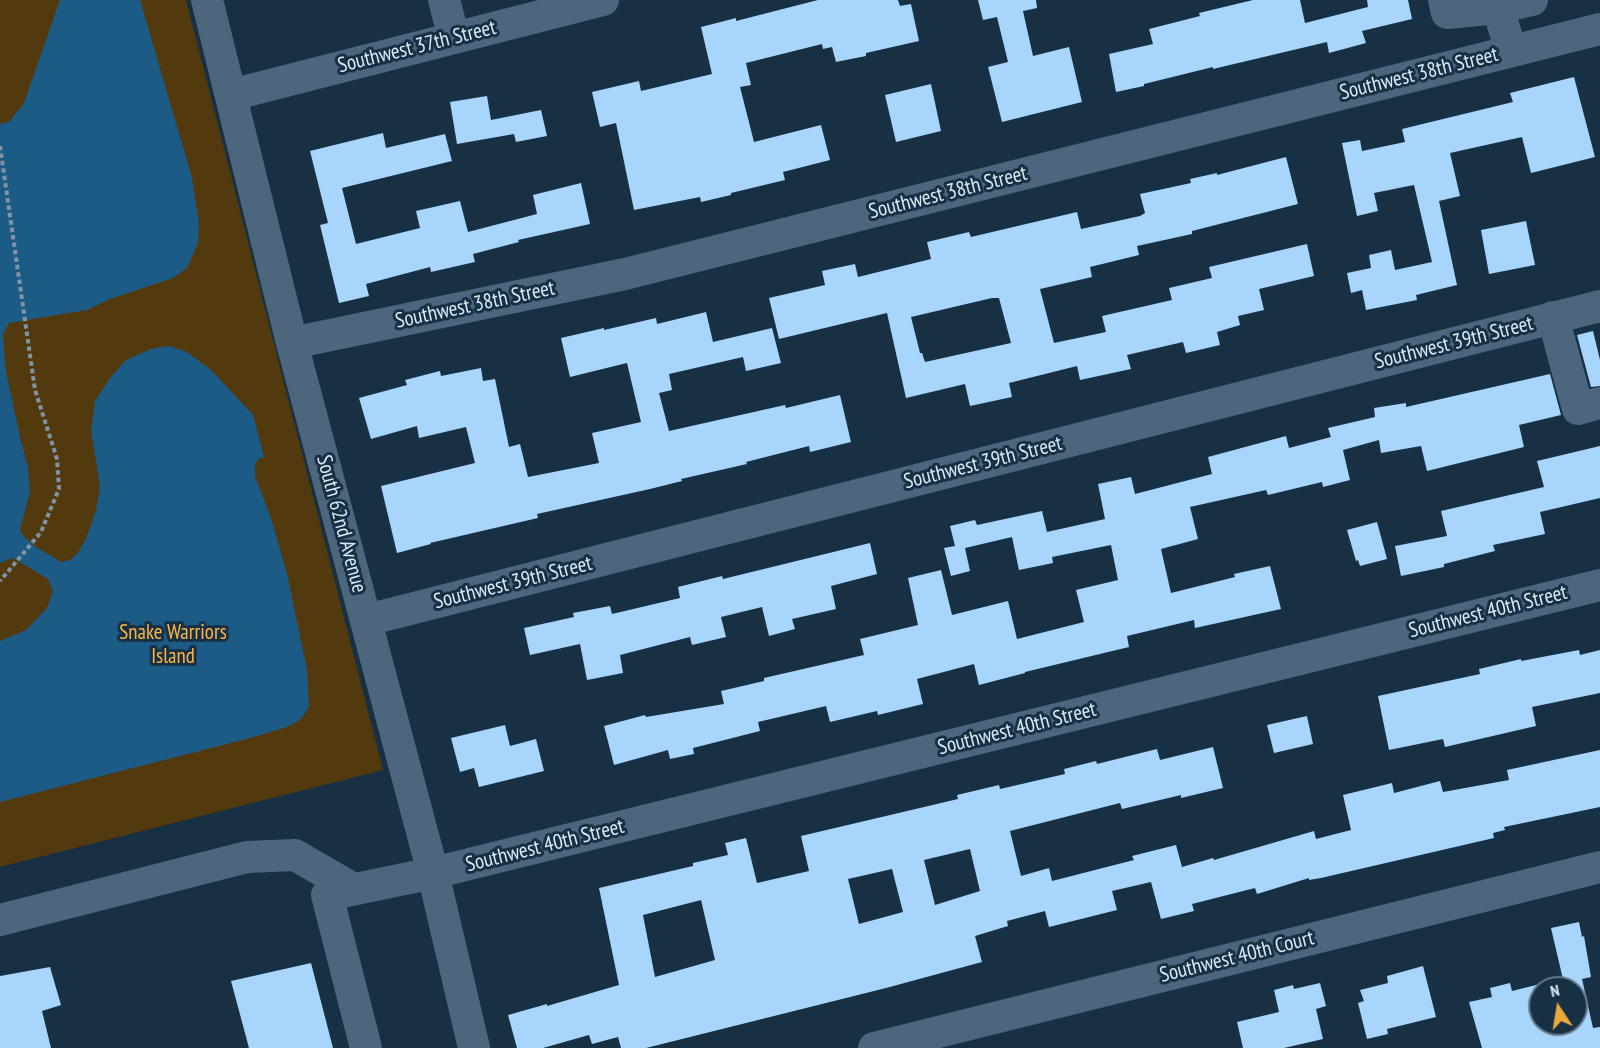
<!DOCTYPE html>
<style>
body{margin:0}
#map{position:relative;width:1600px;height:1048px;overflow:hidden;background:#173044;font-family:"PT Sans Narrow",sans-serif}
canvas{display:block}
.north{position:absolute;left:1528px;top:976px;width:60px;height:60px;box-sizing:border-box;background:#173044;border:2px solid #657a8b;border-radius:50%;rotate:348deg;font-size:16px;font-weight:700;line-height:24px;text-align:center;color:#dbe9f6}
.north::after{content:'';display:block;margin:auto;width:21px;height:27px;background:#eca93b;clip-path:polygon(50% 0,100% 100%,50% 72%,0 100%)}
</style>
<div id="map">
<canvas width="1600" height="1048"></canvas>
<div class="north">N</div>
</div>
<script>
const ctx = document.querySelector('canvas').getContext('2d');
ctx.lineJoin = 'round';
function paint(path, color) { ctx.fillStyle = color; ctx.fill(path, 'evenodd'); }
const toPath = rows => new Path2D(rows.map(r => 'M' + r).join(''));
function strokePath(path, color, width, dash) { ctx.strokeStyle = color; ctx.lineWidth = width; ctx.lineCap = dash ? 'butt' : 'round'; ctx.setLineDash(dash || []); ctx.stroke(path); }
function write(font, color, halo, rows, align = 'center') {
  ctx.font = font + ' "PT Sans Narrow",sans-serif'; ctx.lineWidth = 6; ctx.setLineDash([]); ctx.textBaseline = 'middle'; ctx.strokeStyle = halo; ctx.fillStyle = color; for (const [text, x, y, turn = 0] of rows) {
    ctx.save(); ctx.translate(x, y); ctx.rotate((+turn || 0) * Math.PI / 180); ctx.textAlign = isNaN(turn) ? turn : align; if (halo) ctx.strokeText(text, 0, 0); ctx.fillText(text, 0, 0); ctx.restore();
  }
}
paint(toPath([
 [0,0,186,0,383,770,0,867]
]), '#53390e');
paint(toPath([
 [60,0,140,0,192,178,199,224,198,243,187,268,173,278,110,299,87,310,9,323,3,334,6,372,21,441,28,467,30,491,20,530,24,537,36,547,61,562,70,560,77,554,86,539,96,510,100,487,91,431,95,401,110,378,126,360,151,349,169,346,187,352,211,370,253,415,264,457,258,459,255,466,255,476,272,521,288,578,307,670,309,707,300,720,287,727,254,737,0,802,0,641,26,630,47,608,53,591,48,579,13,558,0,563,0,124,9,122,24,103]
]), '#1d5b87');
paint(toPath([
 [818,0,898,0,900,6,911,4,919,41,866,53,866,56,836,62,832,47,823,49,822,44,746,63,751,85,740,87,754,142,821,125,830,160,783,172,785,180,731,193,731,195,701,202,700,197,634,210,616,123,600,127,592,92,639,81,641,91,712,74,701,27,736,18,736,21],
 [978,0,1036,0,1037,8,1023,11,1033,56,1069,47,1082,102,1002,122,988,67,1008,62,997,17,983,20],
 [1253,0,1300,0,1305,23,1368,7,1367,0,1408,0,1412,19,1362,31,1366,43,1329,53,1327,42,1213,69,1213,67,1144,84,1144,86,1116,92,1109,54,1153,44,1149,29,1200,16,1199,13],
 [1574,77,1595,157,1531,173,1522,137,1450,153,1460,196,1439,201,1457,285,1416,295,1417,300,1366,310,1362,290,1351,293,1347,273,1371,268,1369,255,1391,250,1395,270,1432,262,1414,185,1374,193,1378,211,1357,216,1342,143,1360,140,1362,151,1405,142,1402,129,1513,102,1510,93],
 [931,84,941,131,896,142,885,95],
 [487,96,491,120,541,110,547,136,516,142,514,134,457,144,450,102],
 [383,133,386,148,445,134,452,161,342,188,356,244,420,228,416,211,460,201,468,232,537,214,533,195,581,183,590,224,518,240,519,242,473,254,475,262,431,272,430,267,366,284,369,296,339,303,320,225,328,223,310,151],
 [1286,157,1298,204,1192,231,1192,234,1137,246,1139,255,1090,267,1092,277,1040,289,1054,343,1106,332,1102,316,1172,300,1169,288,1212,278,1209,267,1307,244,1314,276,1259,289,1264,310,1238,316,1240,325,1217,332,1220,345,1186,353,1183,342,1127,355,1131,369,1080,380,1077,366,1009,383,1012,397,970,406,965,384,906,398,887,313,779,339,769,298,825,285,822,271,855,264,858,277,931,259,927,242,969,232,971,237,1077,212,1081,229,1140,216,1145,213,1140,194,1191,183,1190,179,1217,173,1217,175],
 [992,298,999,298,1011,343,925,362,922,353,920,353,911,317],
 [1526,221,1535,265,1489,274,1481,230],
 [706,312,713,342,772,328,781,363,746,371,743,357,669,374,672,390,659,393,669,431,785,405,786,408,840,395,851,442,810,452,809,446,746,462,747,464,681,479,682,481,650,489,537,514,538,518,430,543,431,544,397,553,381,486,475,463,466,427,419,438,417,426,371,439,359,398,407,385,405,380,440,371,441,376,481,368,483,381,495,379,509,447,520,444,528,477,599,463,592,433,641,422,627,363,570,377,561,338,604,328,604,330,656,318,657,324],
 [1593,331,1600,360,1600,386,1591,387,1577,335],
 [1550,374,1561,415,1519,425,1524,447,1427,471,1421,446,1381,453,1379,440,1343,450,1350,480,1323,487,1322,482,1268,495,1266,490,1190,507,1198,539,1161,549,1171,593,1235,577,1234,574,1270,566,1281,609,1195,628,1194,620,1127,636,1129,647,1025,672,1025,673,979,685,974,664,917,679,923,704,878,715,877,711,830,722,826,706,758,722,760,731,693,748,694,754,670,759,668,750,614,765,604,726,645,715,646,717,724,704,721,691,764,681,764,678,864,655,860,639,918,625,908,578,941,570,952,615,1008,601,1017,639,1084,622,1076,590,1118,580,1111,545,1052,557,1053,563,1019,570,1012,537,965,548,970,571,951,576,944,548,955,546,950,526,975,520,977,525,1042,511,1047,532,1105,519,1098,484,1131,477,1135,494,1212,474,1208,457,1286,436,1289,448,1331,437,1328,428,1375,417,1374,408,1406,403,1406,407],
 [1600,446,1600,498,1540,512,1545,534,1493,545,1495,551,1444,564,1444,567,1401,576,1395,546,1447,536,1441,511,1544,487,1537,461],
 [1377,522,1387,559,1360,566,1358,560,1356,561,1347,530],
 [870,543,877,574,831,586,836,609,792,619,795,629,769,636,762,607,721,617,726,637,692,645,690,637,620,655,623,673,587,680,580,644,530,655,524,628,574,617,573,613,610,606,612,614,680,598,678,587,722,576,723,579],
 [1579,650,1580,655,1600,650,1600,693,1532,707,1536,726,1445,747,1443,739,1389,750,1378,696,1480,674,1479,669,1521,659,1521,661],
 [1307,716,1313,744,1274,753,1267,725],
 [505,725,510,746,536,739,544,771,479,787,474,768,460,772,451,738],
 [1213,747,1223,788,1181,798,1181,795,1122,809,1120,803,1010,831,1021,876,1049,868,1052,881,1134,860,1132,856,1176,845,1182,867,1213,858,1214,860,1314,831,1316,839,1351,830,1343,795,1392,783,1394,793,1440,781,1443,792,1509,780,1507,770,1600,750,1600,807,1504,827,1505,830,1493,833,1494,838,1321,878,1309,880,1309,878,1257,894,1255,888,1192,904,1194,911,1161,919,1151,882,1112,891,1117,910,1049,927,1045,911,1007,921,1008,926,975,936,982,962,886,988,646,1048,621,1048,618,1037,592,1044,589,1035,543,1048,517,1048,508,1015,547,1004,547,1006,619,985,599,888,693,866,693,863,728,855,725,843,746,838,757,883,809,871,801,836,958,799,957,795,999,785,1000,789,1065,774,1064,769,1096,761,1097,764,1157,749,1160,760],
 [970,849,980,891,935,905,924,860],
 [892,869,903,912,859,924,848,879],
 [701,900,715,960,655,977,643,915],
 [1579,922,1582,937,1584,936,1591,977,1582,979,1593,1028,1600,1027,1600,1048,1482,1048,1469,1002,1492,997,1490,988,1510,983,1512,991,1540,984,1540,1024,1576,1024,1576,988,1580,988,1565,988,1551,928],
 [311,963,333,1048,249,1048,231,981],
 [1423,966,1436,1017,1387,1029,1388,1034,1367,1039,1358,1003,1364,1001,1360,990,1388,983,1387,976],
 [50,967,61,1005,42,1011,51,1048,0,1048,0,976],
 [1320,983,1326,1006,1316,1009,1323,1039,1284,1048,1243,1048,1237,1022,1279,1012,1274,990,1293,985,1294,989]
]), '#a8d5fb');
strokePath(toPath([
 [0,146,35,390,57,459,59,489,41,532,0,581]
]), '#8194a4', 4, [4.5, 3]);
strokePath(toPath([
 [207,0,292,343,433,873,474,1048],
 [444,0,454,38],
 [1444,0,1447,13,1498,8,1511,51],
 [1497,0,1498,8,1532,0],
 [231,95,603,0],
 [1553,317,1578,409,1600,403],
 [292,343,625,274,1600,29],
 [367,620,1600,306],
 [0,920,247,857,295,855,352,888],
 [366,1048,327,895,433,873,1600,585],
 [874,1048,1600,867]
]), '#4c677d', 32);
write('21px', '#dbe9f6', '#173044', [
 ["Southwest 37th Street",417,47,-14],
 ["Southwest 38th Street",1419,74,-14],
 ["Southwest 38th Street",948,193,-14],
 ["Southwest 38th Street",475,305,-12],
 ["Southwest 39th Street",1454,343,-14],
 ["Southwest 39th Street",983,463,-14],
 ["South 62nd Avenue",341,524,75],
 ["Southwest 39th Street",513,583,-14],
 ["Southwest 40th Street",1488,612,-14],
 ["Southwest 40th Street",1017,729,-14],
 ["Southwest 40th Street",545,846,-14],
 ["Southwest 40th Court",1237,957,-14]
]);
write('21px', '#fdb644', '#173044', [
 ["Snake Warriors",173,633],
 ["Island",173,657]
]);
</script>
